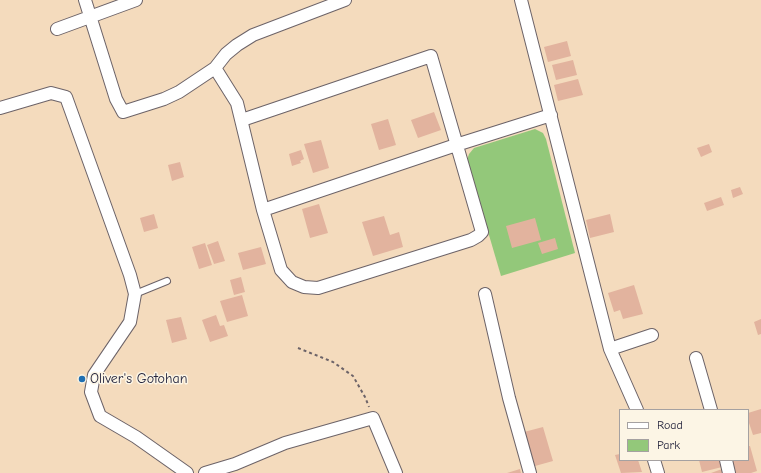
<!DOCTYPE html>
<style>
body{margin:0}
#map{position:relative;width:761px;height:473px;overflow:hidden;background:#f4dbbd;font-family:"Comic Neue",sans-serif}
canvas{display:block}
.legend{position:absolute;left:619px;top:409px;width:130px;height:52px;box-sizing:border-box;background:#fcf5e5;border:1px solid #a5a1a1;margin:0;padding:5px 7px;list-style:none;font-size:12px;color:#22223b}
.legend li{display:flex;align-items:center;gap:8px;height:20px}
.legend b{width:20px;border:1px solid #a5a1a1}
</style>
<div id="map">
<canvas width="761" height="473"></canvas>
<ul class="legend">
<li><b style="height:5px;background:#fff"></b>Road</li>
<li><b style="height:11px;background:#93c87a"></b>Park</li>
</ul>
</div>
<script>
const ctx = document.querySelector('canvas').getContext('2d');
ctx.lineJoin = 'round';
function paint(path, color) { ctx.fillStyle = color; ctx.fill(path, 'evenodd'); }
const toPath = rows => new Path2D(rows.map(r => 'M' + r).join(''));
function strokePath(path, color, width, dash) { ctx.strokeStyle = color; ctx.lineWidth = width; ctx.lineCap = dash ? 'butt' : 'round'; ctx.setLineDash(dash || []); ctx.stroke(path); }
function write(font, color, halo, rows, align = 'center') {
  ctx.font = font + ' "Comic Neue",sans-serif'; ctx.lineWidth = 3; ctx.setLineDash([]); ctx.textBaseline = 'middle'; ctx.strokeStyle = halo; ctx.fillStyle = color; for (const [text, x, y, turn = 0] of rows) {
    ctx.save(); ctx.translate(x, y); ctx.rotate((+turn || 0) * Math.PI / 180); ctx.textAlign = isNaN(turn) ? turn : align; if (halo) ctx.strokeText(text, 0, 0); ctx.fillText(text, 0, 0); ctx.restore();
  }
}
paint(toPath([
 [535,129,543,133,546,139,575,253,501,276,467,160,469,154,474,148]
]), '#93c87a');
paint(toPath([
 [567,41,571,56,548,62,544,47],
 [573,60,577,75,556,80,552,65],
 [578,79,583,95,558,101,554,85],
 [434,112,441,130,418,138,411,120],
 [388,119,396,145,379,150,371,124],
 [321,140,329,168,313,173,304,144],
 [709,144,712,152,701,157,697,148],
 [301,150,304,159,300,161,301,163,292,166,289,154],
 [180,162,184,177,172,181,168,165],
 [740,187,743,194,733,198,731,190],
 [721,197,724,205,707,211,704,203],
 [319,204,328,233,310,238,302,209],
 [154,214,158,228,144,232,140,218],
 [610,214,614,232,590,238,586,220],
 [384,216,390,235,399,232,403,247,373,256,362,222],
 [535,218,541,240,512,248,506,226],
 [555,238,558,249,542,254,538,243],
 [218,241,225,261,214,264,207,245],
 [205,243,212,265,199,269,192,247],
 [261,247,266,264,243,270,238,253],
 [241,277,245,292,234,295,230,280],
 [634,285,643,314,623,319,620,310,614,312,608,293],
 [242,295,248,316,227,322,220,301],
 [216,315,220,326,224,325,228,336,210,342,202,320],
 [181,317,187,339,172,343,166,320],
 [761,319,761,334,758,335,754,322],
 [761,409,761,433,753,435,748,420,748,413],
 [543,427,553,461,535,466,524,432],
 [748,446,750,446,757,471,751,473,735,473,731,460,748,460],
 [620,454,620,460,638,460,642,472,621,473,615,455],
 [699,460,720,460,722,467,702,472],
 [520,469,521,473,507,473],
 [722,469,723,473,711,473]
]), '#e2b39e');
const lane = toPath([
 [135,294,167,281]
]);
const street = toPath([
 [85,0,116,99,123,112,164,99,179,92,215,68,226,54,237,45,253,35,345,0],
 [521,0,610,349,637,410],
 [57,29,136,0],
 [215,68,237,103,263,210,281,270,292,282,304,287,318,288,471,240,478,236,482,232,431,56,242,120],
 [0,108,51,93,66,97,130,275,135,294,130,322,94,375,91,392,100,416,136,437,187,473],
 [263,210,456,145,551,115],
 [485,294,509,398,530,473],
 [610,349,652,335],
 [696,358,711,410],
 [654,460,658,473],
 [726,460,729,473],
 [205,473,235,464,285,443,373,418,396,473]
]);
strokePath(lane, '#6c6368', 8);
strokePath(street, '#6c6368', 14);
strokePath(toPath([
 [298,348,333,362,353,376,365,397,369,407]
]), '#6c6368', 2, [3, 3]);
strokePath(lane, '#fff', 6);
strokePath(street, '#fff', 12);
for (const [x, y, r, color] of [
 [82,379,4,"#1f6fb2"]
]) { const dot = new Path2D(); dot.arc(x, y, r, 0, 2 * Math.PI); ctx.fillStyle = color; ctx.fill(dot); strokePath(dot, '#fcf5e5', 1.5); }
write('14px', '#22223b', '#fcf5e5', [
 ["Oliver's Gotohan",90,379]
], 'left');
</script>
